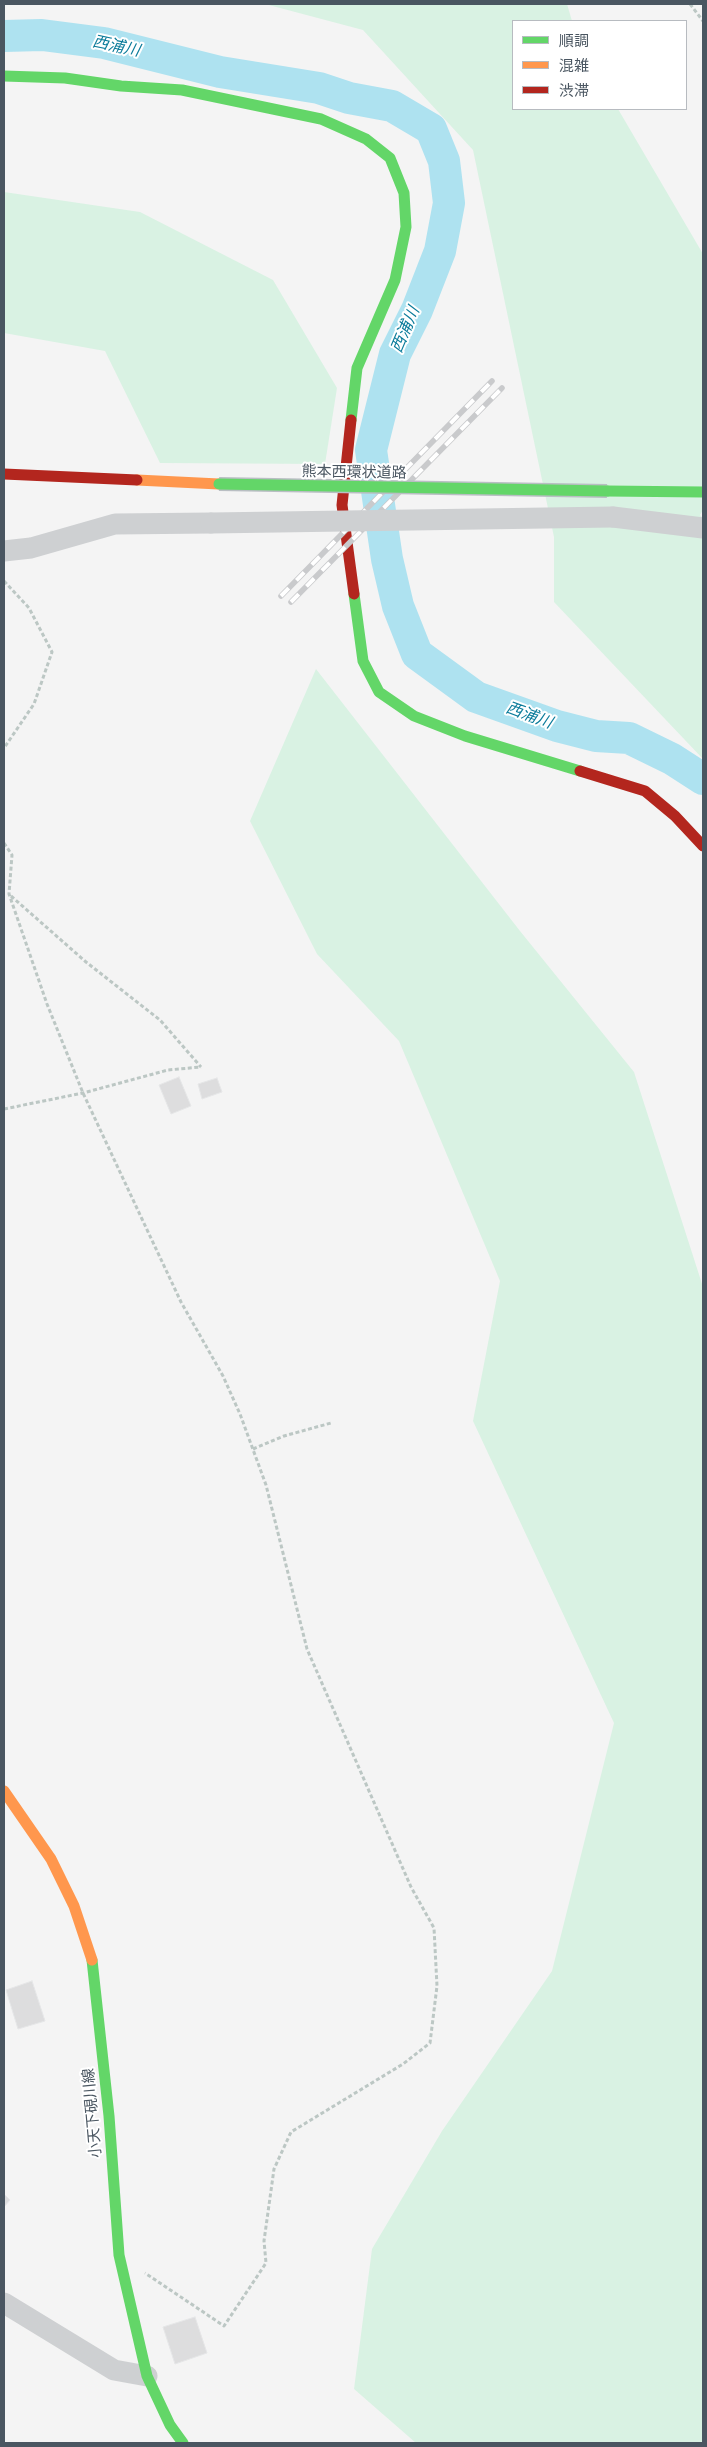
<!DOCTYPE html>
<meta charset="utf-8">
<style>
body{margin:0}
#map{position:relative;width:707px;height:2447px;overflow:hidden;background:#f4f4f4;font-family:"DejaVu Sans","Noto Sans JP",sans-serif}
canvas{display:block}
.frame{position:absolute;inset:0;border:5px solid #4a5661;pointer-events:none}
.legend{position:absolute;left:512px;top:20px;width:175px;height:90px;box-sizing:border-box;background:#fff;border:1px solid #b7bbc0;margin:0;padding:6px 9px;list-style:none;font-size:15px;color:#4a5661}
.legend li{display:flex;align-items:center;gap:10px;height:25px}
.legend b{width:25px;border:1px solid #b7bbc0}
</style>
<div id="map">
<canvas width="707" height="2447"></canvas>
<div class="frame"></div>
<ul class="legend">
<li><b style="height:6px;background:#63d668"></b>順調</li>
<li><b style="height:6px;background:#ff974d"></b>混雑</li>
<li><b style="height:6px;background:#b3261e"></b>渋滞</li>
</ul>
</div>
<script>
const ctx = document.querySelector('canvas').getContext('2d');
ctx.lineJoin = 'round';
function paint(path, color) { ctx.fillStyle = color; ctx.fill(path, 'evenodd'); }
const toPath = rows => new Path2D(rows.map(r => 'M' + r).join(''));
function strokePath(path, color, width, dash) { ctx.strokeStyle = color; ctx.lineWidth = width; ctx.lineCap = dash ? 'butt' : 'round'; ctx.setLineDash(dash || []); ctx.stroke(path); }
function write(font, color, halo, rows, align = 'center') {
  ctx.font = font + ' "DejaVu Sans","Noto Sans JP",sans-serif'; ctx.lineWidth = 4; ctx.setLineDash([]); ctx.textBaseline = 'middle'; ctx.strokeStyle = halo; ctx.fillStyle = color; for (const [text, x, y, turn = 0] of rows) {
    ctx.save(); ctx.translate(x, y); ctx.rotate((+turn || 0) * Math.PI / 180); ctx.textAlign = isNaN(turn) ? turn : align; if (halo) ctx.strokeText(text, 0, 0); ctx.fillText(text, 0, 0); ctx.restore();
  }
}
paint(toPath([
 [265,4,567,4,572,21,513,21,513,109,618,109,703,254,703,510,700,515,703,518,703,759,554,602,554,537,473,150,363,30],
 [4,192,140,212,273,280,337,388,325,464,160,463,105,351,4,333],
 [316,669,520,931,634,1072,703,1287,703,2443,416,2443,354,2389,372,2249,442,2131,552,1971,614,1723,473,1421,500,1281,399,1041,317,954,250,821]
]), '#d9f2e3');
strokePath(toPath([
 [4,36,42,35,104,43,220,72,319,88,349,98,392,106,431,129,444,161,449,203,440,251,417,310,395,354,371,450,387,559,398,606,417,654,476,697,557,726,596,736,629,738,672,759,703,779]
]), '#aee2f0', 32);
const building = toPath([
 [179,1077,191,1106,171,1114,159,1085,179,1077],
 [217,1078,222,1092,202,1099,198,1084,217,1078],
 [32,1981,45,2021,18,2029,6,1990,32,1981],
 [4,2194,10,2200,4,2207,4,2194],
 [195,2317,207,2353,175,2364,163,2327,195,2317]
]);
paint(building, '#ddddde');
strokePath(building, '#e5e6e7', 1);
strokePath(toPath([
 [690,4,703,21],
 [4,581,29,608,52,652,34,704,4,748],
 [4,843,12,855,9,894,47,1004,83,1093,142,1219,181,1302,223,1376,240,1414,266,1485,307,1649,411,1887,434,1928,437,1986,430,2043,403,2064,291,2132,274,2169,264,2241,266,2263,224,2326,145,2273],
 [11,896,86,962,160,1020,201,1067],
 [4,1109,83,1093,168,1070,201,1067],
 [253,1449,284,1436,331,1423]
]), '#bcc7c4', 3, [4, 2.5]);
strokePath(toPath([
 [613,517,703,528],
 [4,551,31,548,115,524,211,523],
 [4,2303,114,2370,147,2376]
]), '#ced0d2', 21);
strokePath(toPath([
 [4,76,65,78,121,86,182,90,321,119,366,139,390,158,404,193,406,227,395,280,357,368,351,420],
 [607,491,703,492],
 [354,594,363,661,379,692,414,716,465,736,580,771],
 [92,1960,109,2116,119,2255,147,2376,170,2425,183,2443]
]), '#63d668', 11);
strokePath(toPath([
 [137,480,219,484],
 [4,1791,51,1859,74,1906,92,1960]
]), '#ff974d', 11);
strokePath(toPath([
 [351,420,342,505,354,594],
 [4,474,137,480],
 [580,771,645,791,675,816,703,846]
]), '#b3261e', 11);
const rail = toPath([
 [281,596,492,381],
 [291,602,502,388]
]);
strokePath(rail, '#c9cacc', 5.5);
strokePath(rail, '#fff', 4, [11]);
const fastBridge = toPath([
 [219,484,607,491]
]);
strokePath(fastBridge, '#b9bec3', 14, []);
strokePath(toPath([
 [211,523,613,517]
]), '#ced0d2', 21);
strokePath(fastBridge, '#63d668', 11);
write('15px', '#4a5661', '#fff', [
 ["熊本西環状道路",354,473,1],
 ["小天下硯川線",93,2113,-95]
]);
write('italic 16px', '#0c7c9b', '#fff', [
 ["西浦川",116,47,12],
 ["西浦川",406,330,-67],
 ["西浦川",529,716,20]
]);
</script>
